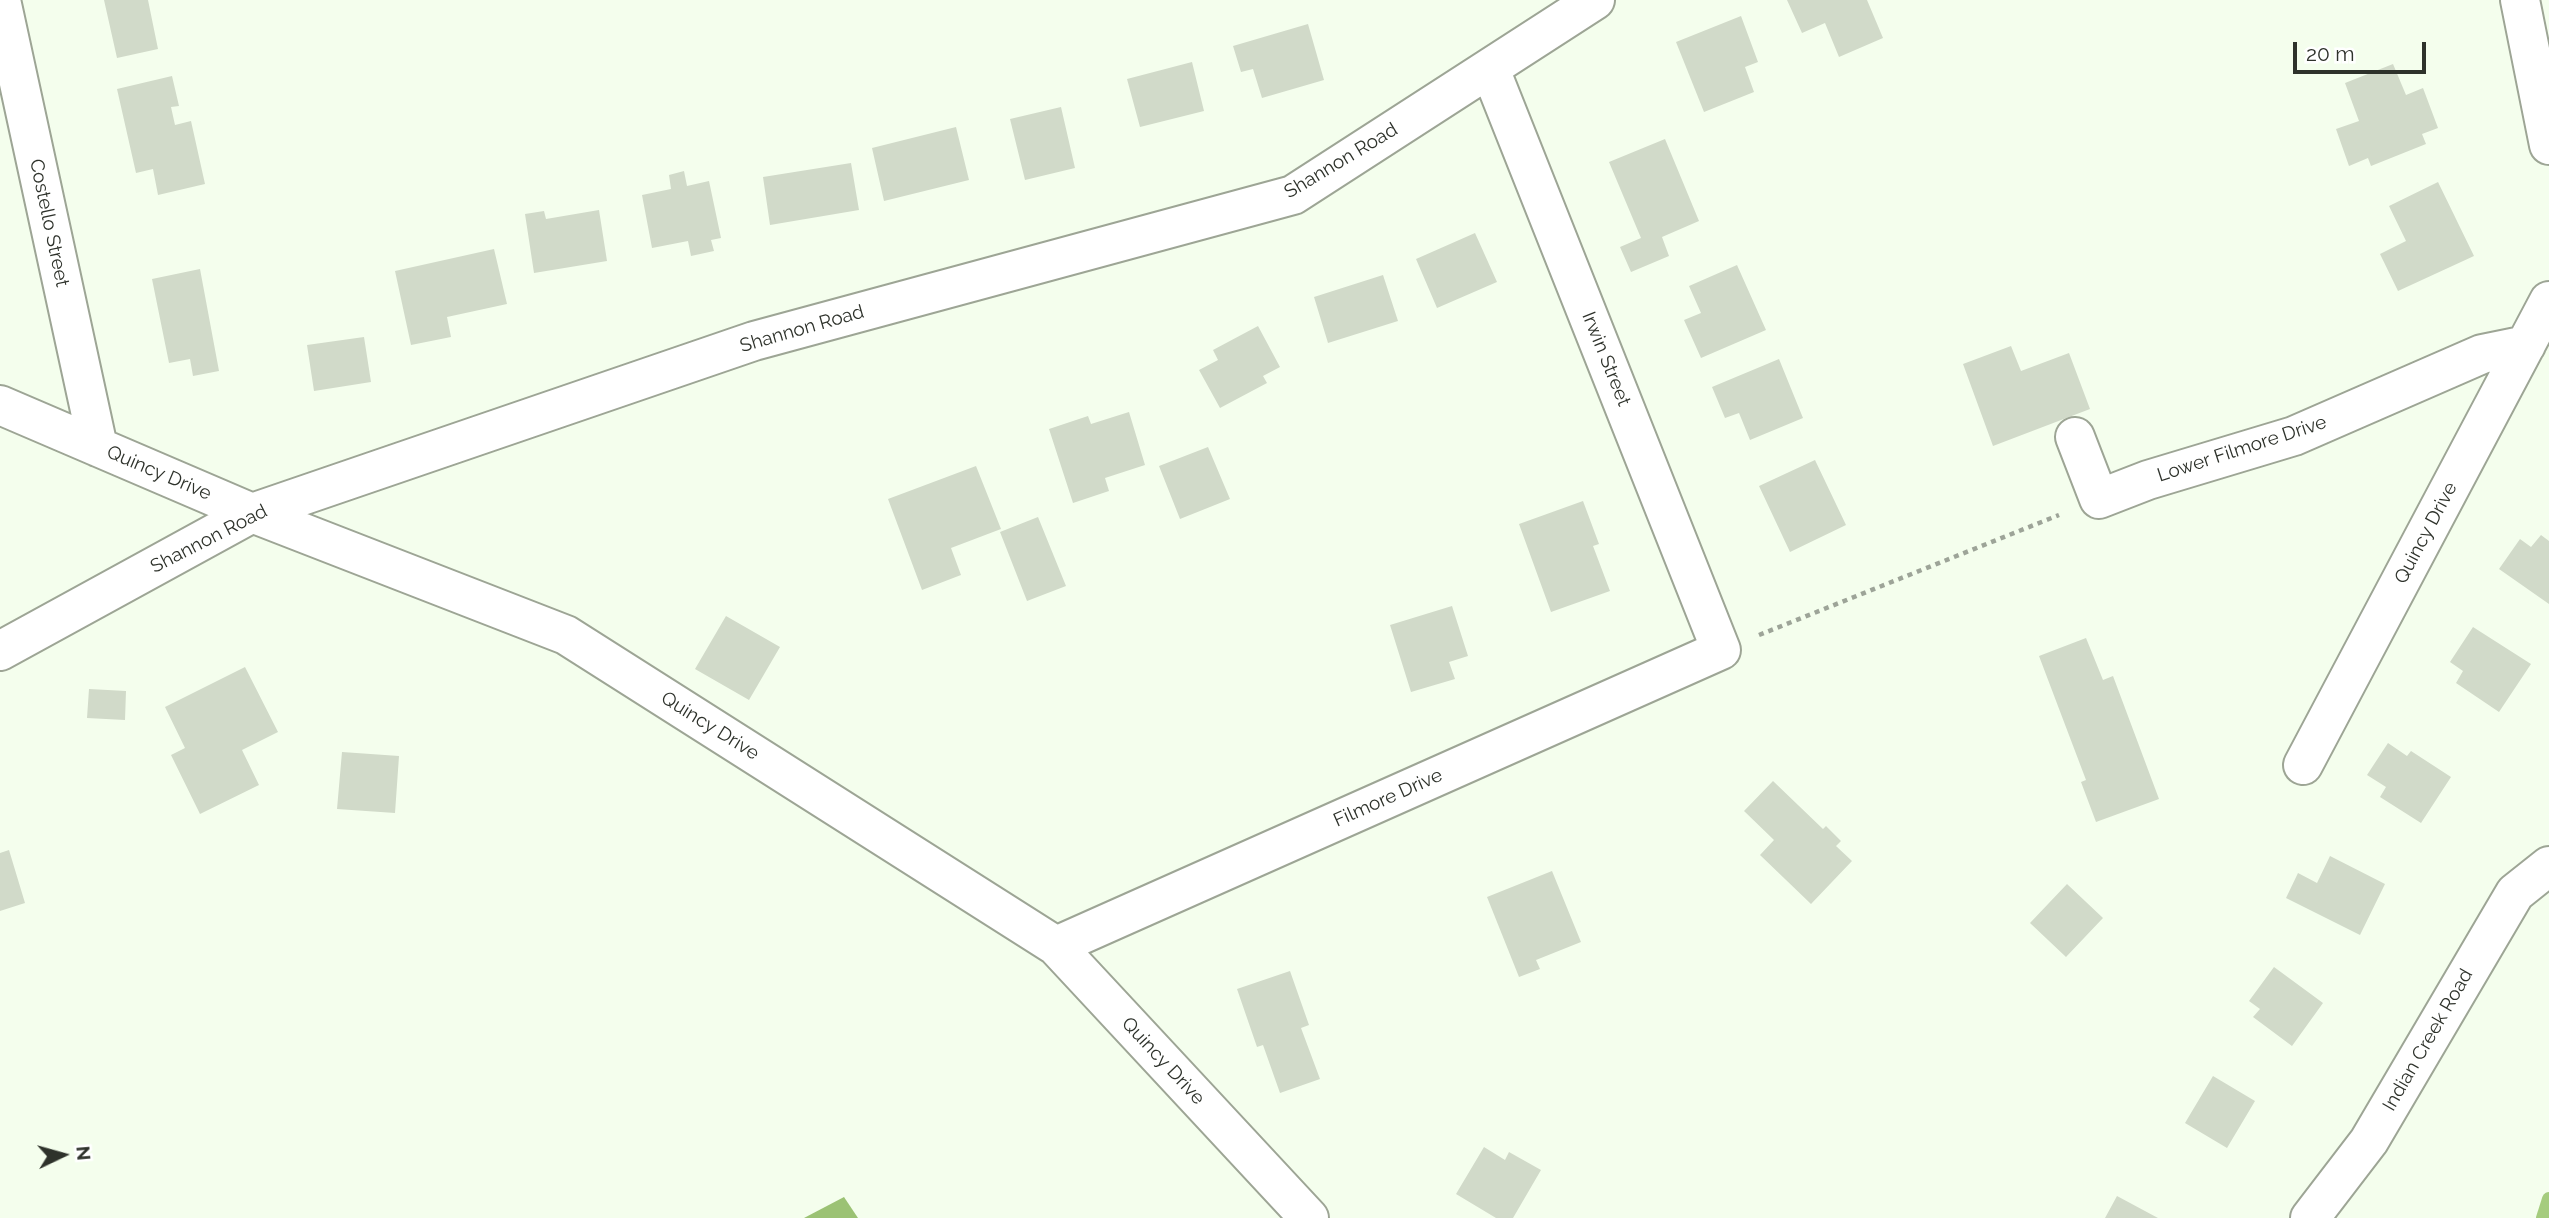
<!DOCTYPE html>
<style>
body{margin:0}
#map{position:relative;width:2549px;height:1218px;overflow:hidden;background:#f4feed;font-family:Raleway,sans-serif}
canvas{display:block}
.north{position:absolute;left:28px;top:1120px;width:70px;height:70px;-webkit-text-stroke:5px #fff;paint-order:stroke;rotate:85deg;font-size:19px;font-weight:700;line-height:28px;text-align:center;color:#2e322b}
.north::after{content:'';display:block;margin:auto;width:24px;height:32px;background:#2e322b;clip-path:polygon(50% 0,100% 100%,50% 72%,0 100%)}
.scale{position:absolute;left:2293px;top:42px;width:133px;height:32px;box-sizing:border-box;border:4px solid #2e322b;border-top:0;padding-left:9px;font-size:21px;line-height:24px;white-space:nowrap;color:#2e322b;-webkit-text-stroke:5px #fff;paint-order:stroke}
</style>
<div id="map">
<canvas width="2549" height="1218"></canvas>
<div class="north">N</div>
<div class="scale">20 m</div>
</div>
<script>
const ctx = document.querySelector('canvas').getContext('2d');
ctx.lineJoin = 'round';
function paint(path, color) { ctx.fillStyle = color; ctx.fill(path, 'evenodd'); }
const toPath = rows => new Path2D(rows.map(r => 'M' + r).join(''));
function strokePath(path, color, width, dash) { ctx.strokeStyle = color; ctx.lineWidth = width; ctx.lineCap = dash ? 'butt' : 'round'; ctx.setLineDash(dash || []); ctx.stroke(path); }
function write(font, color, halo, rows, align = 'center') {
  ctx.font = font + ' Raleway,sans-serif'; ctx.lineWidth = 5; ctx.setLineDash([]); ctx.textBaseline = 'middle'; ctx.strokeStyle = halo; ctx.fillStyle = color; for (const [text, x, y, turn = 0] of rows) {
    ctx.save(); ctx.translate(x, y); ctx.rotate((+turn || 0) * Math.PI / 180); ctx.textAlign = isNaN(turn) ? turn : align; if (halo) ctx.strokeText(text, 0, 0); ctx.fillText(text, 0, 0); ctx.restore();
  }
}
paint(toPath([
 [844,1197,858,1218,804,1218]
]), '#9bc274');
strokePath(toPath([
 [2543,1218,2549,1199]
]), '#a5cc7e', 14);
paint(toPath([
 [104,0,148,0,158,49,117,58],
 [1787,0,1867,0,1883,38,1839,57,1825,23,1802,33],
 [1741,16,1758,62,1745,67,1754,92,1704,112,1676,42],
 [1308,24,1324,80,1262,98,1253,69,1241,72,1233,46],
 [1192,62,1204,111,1140,127,1127,79],
 [2393,64,2406,95,2423,88,2438,128,2422,134,2426,144,2371,166,2368,158,2349,166,2336,129,2359,121,2345,83],
 [172,76,179,106,171,107,175,125,191,121,205,184,158,195,153,169,136,173,117,89],
 [1061,107,1075,168,1025,180,1010,119],
 [956,127,969,180,884,201,872,148],
 [1665,139,1699,221,1662,237,1669,256,1631,272,1620,247,1641,238,1609,162],
 [851,163,859,210,770,225,763,177],
 [684,171,687,186,709,181,721,238,711,240,714,251,691,256,688,241,652,248,642,195,671,189,669,175],
 [2438,182,2474,256,2398,291,2380,254,2406,241,2389,206],
 [599,210,607,261,534,273,525,214,544,211,546,219],
 [1475,233,1497,282,1437,308,1416,259],
 [494,249,507,304,447,317,451,337,411,345,395,271],
 [1737,265,1766,330,1701,358,1684,320,1701,313,1689,286],
 [200,269,219,371,193,376,190,359,169,363,152,279],
 [1383,275,1398,321,1328,343,1314,297],
 [1258,326,1280,367,1263,376,1267,383,1220,408,1199,370,1218,360,1213,350],
 [364,337,371,382,314,391,307,345],
 [2011,346,2021,371,2069,353,2090,409,1993,446,1963,364],
 [1779,359,1803,418,1750,440,1739,413,1725,418,1712,387],
 [1129,412,1145,465,1105,478,1109,491,1073,503,1049,429,1088,416,1091,424],
 [1208,447,1230,499,1180,519,1159,466],
 [1815,460,1846,525,1790,552,1759,486],
 [976,466,1001,529,951,548,961,575,922,590,888,499],
 [1583,501,1599,544,1593,546,1610,591,1551,612,1519,524],
 [1038,517,1066,586,1027,601,1000,532],
 [2541,535,2549,541,2549,604,2499,569,2520,539,2531,547],
 [1452,606,1468,656,1449,662,1455,679,1411,692,1390,625],
 [726,616,780,647,749,700,695,669],
 [2473,627,2531,664,2499,712,2456,683,2463,671,2450,662],
 [2086,638,2103,680,2113,676,2159,799,2096,822,2081,782,2086,780,2039,656],
 [245,667,278,732,242,750,259,785,200,814,171,755,185,748,165,707],
 [89,689,126,691,125,720,87,718],
 [2388,743,2407,756,2411,751,2451,777,2421,823,2380,797,2386,787,2367,775],
 [342,752,399,756,395,813,337,809],
 [1773,781,1823,829,1826,826,1841,841,1836,846,1852,861,1811,904,1760,855,1774,840,1744,811],
 [9,850,25,903,0,911,0,853],
 [2330,856,2385,884,2360,935,2286,898,2298,873,2317,883],
 [1552,871,1581,942,1536,960,1540,969,1519,977,1487,897],
 [2067,884,2103,918,2066,957,2030,923],
 [2274,967,2323,1003,2292,1046,2253,1017,2260,1009,2249,1001],
 [1290,971,1309,1025,1301,1028,1320,1079,1280,1093,1263,1045,1257,1047,1237,989],
 [2213,1076,2255,1101,2227,1148,2185,1123],
 [1484,1147,1505,1160,1509,1152,1541,1170,1513,1218,1496,1218,1456,1194],
 [2117,1196,2158,1218,2105,1218]
]), '#d1dac9');
const minor = toPath([
 [1,0,98,447],
 [2520,0,2549,145],
 [0,405,252,513,566,635,1056,946,1309,1218],
 [2075,437,2099,499,2148,480,2294,436,2482,354,2526,345],
 [0,651,252,513,754,341,1293,195,1595,0],
 [2303,765,2549,301],
 [1056,946,1721,650,1490,69],
 [2310,1218,2369,1141,2515,893,2549,866]
]);
strokePath(minor, '#9da595', 42);
strokePath(toPath([
 [1759,635,2059,515]
]), '#9da498', 4.5, [5, 5]);
strokePath(minor, '#fff', 38);
write('19px', '#2e322b', '#fff', [
 ["Shannon Road",1341,161,-31],
 ["Costello Street",49,223,78],
 ["Shannon Road",802,329,-16],
 ["Irwin Street",1606,359,68],
 ["Lower Filmore Drive",2242,449,-18],
 ["Quincy Drive",159,473,23],
 ["Quincy Drive",2426,533,-62],
 ["Shannon Road",209,539,-27],
 ["Quincy Drive",710,726,32],
 ["Filmore Drive",1388,798,-24],
 ["Indian Creek Road",2428,1040,-60],
 ["Quincy Drive",1163,1061,47]
]);
</script>
